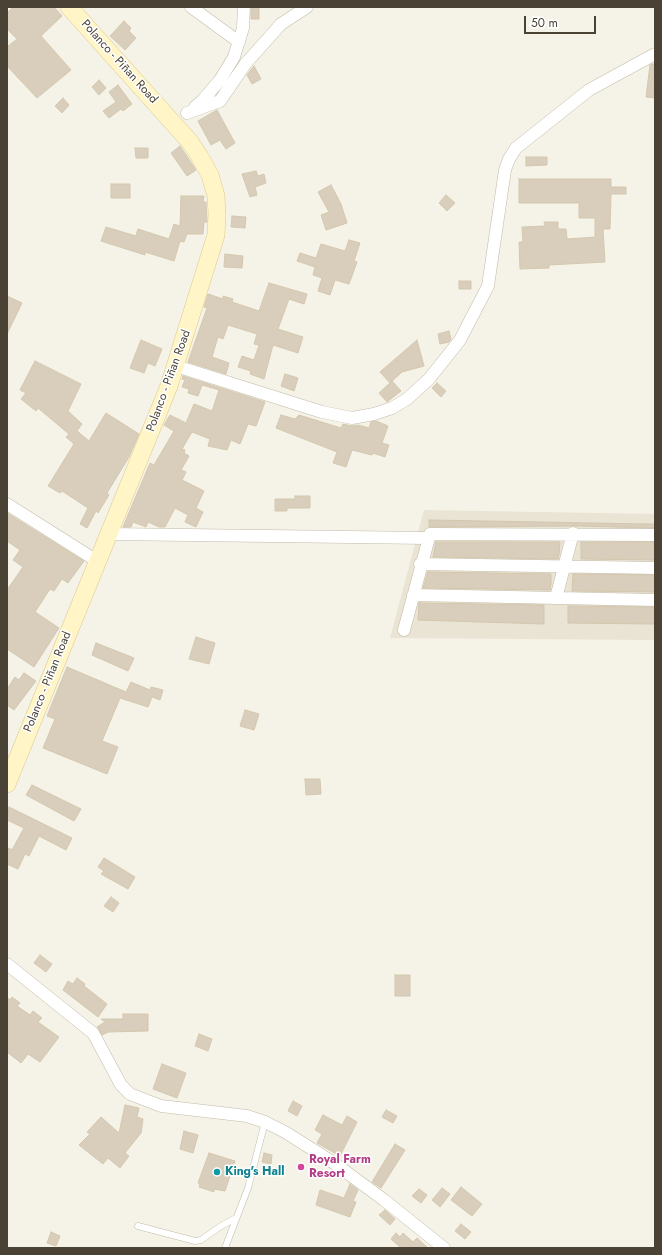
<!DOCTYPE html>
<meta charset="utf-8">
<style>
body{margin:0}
#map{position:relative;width:662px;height:1255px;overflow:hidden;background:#f5f2e7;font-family:Jost,sans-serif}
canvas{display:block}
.frame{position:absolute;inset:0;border:8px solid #4a4335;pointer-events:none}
.scale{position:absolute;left:524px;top:16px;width:72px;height:18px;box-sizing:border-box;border:2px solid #4a4335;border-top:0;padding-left:5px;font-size:12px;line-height:14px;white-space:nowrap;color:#4a4335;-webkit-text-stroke:3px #fff;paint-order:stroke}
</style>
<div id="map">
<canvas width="662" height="1255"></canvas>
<div class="frame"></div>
<div class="scale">50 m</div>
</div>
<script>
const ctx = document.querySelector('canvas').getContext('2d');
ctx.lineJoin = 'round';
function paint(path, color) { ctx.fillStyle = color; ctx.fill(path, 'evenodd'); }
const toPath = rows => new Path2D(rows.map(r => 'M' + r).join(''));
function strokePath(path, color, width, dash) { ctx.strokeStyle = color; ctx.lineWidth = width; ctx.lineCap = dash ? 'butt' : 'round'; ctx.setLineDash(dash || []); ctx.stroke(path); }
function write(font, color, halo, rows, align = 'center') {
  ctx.font = font + ' Jost,sans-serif'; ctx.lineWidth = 3; ctx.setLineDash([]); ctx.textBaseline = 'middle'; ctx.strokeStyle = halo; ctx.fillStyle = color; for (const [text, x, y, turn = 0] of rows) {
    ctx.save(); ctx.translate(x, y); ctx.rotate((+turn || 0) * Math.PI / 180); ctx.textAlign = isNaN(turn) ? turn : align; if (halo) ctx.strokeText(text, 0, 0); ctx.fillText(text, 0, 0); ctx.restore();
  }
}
paint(toPath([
 [424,510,655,514,655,640,390,638]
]), '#eae4d4');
const building = toPath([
 [13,7,54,7,62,16,41,36,71,70,37,98,7,66,7,47,17,39,7,29,7,13,13,7],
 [251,7,259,7,259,19,251,19,251,7],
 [124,21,131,28,129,31,136,38,125,50,110,36,124,21],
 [653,64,655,64,655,98,646,97,650,65,653,64],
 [254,66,261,79,252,84,247,75,254,66],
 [99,80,106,88,99,95,92,87,99,80],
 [118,85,132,104,123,111,121,109,109,118,103,111,116,102,109,92,118,85],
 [63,98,69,105,62,113,55,106,63,98],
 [217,110,235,143,226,149,220,140,211,145,198,121,217,110],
 [180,146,196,170,187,176,171,153,180,146],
 [135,148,148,148,148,158,136,158,135,148],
 [526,157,547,157,547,165,526,166,526,157],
 [256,171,258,176,264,174,266,183,255,187,257,195,250,197,242,174,256,171],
 [519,179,611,179,611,187,626,187,626,194,611,194,610,229,603,229,605,262,549,265,549,268,520,269,519,242,523,242,522,227,545,226,544,222,558,222,558,229,566,229,567,239,595,237,595,218,579,218,579,203,519,203,519,179],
 [111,184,130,184,130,198,111,198,111,184],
 [331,185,341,204,347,223,326,230,321,215,329,212,318,192,331,185],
 [446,195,455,203,447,211,439,203,446,195],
 [181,196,204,196,203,202,206,202,207,222,204,222,203,234,187,234,184,242,180,241,174,261,145,252,145,255,101,241,106,227,136,236,138,229,169,239,174,224,180,226,181,196],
 [232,216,246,217,245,228,231,227,232,216],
 [349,240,360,243,354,261,357,262,349,284,335,280,330,295,318,291,322,278,313,275,315,267,297,261,300,253,316,258,321,244,345,251,349,240],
 [225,254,243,256,242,268,224,267,225,254],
 [459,281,471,281,471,289,459,289,459,281],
 [269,283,307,294,304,304,289,299,278,329,303,337,298,353,273,345,264,379,250,374,251,371,238,367,242,356,254,360,259,345,254,344,257,334,228,325,223,339,218,337,212,357,229,363,226,374,188,362,207,308,204,307,208,294,223,299,223,296,233,299,232,302,259,311,269,283],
 [7,296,22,303,7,334,7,296],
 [449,331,451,339,449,342,440,344,438,334,449,331],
 [141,340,162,349,155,366,148,363,144,373,130,368,141,340],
 [417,340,424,366,402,372,390,383,380,372,417,340],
 [35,361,81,384,68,411,82,424,77,431,89,441,106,413,139,434,129,457,107,493,109,495,98,513,96,511,87,528,80,524,88,508,62,491,60,493,48,486,74,444,66,437,69,434,38,408,36,411,21,399,26,393,20,390,35,361],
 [285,374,298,378,294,391,281,386,285,374],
 [183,376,265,402,256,426,248,424,240,444,231,440,227,450,208,446,210,439,192,432,182,449,185,450,184,453,189,456,181,470,186,472,182,480,204,491,196,508,203,512,196,527,185,522,188,515,175,508,165,527,159,527,148,522,146,527,133,522,131,527,123,527,150,463,154,465,174,431,164,425,170,415,186,423,194,404,212,411,219,390,202,385,198,396,188,393,189,389,182,387,185,380,182,379,183,376],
 [392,381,401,391,387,402,379,393,392,381],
 [437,383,446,391,441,397,432,388,437,383],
 [281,415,295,419,299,415,341,428,343,424,352,426,358,425,369,428,371,422,376,421,388,426,382,443,389,445,385,457,373,453,372,455,352,450,346,467,333,463,337,452,276,428,281,415],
 [295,496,310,496,310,508,287,508,287,511,275,511,275,499,295,499,295,496],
 [7,513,84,561,68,583,62,579,54,591,50,589,35,612,59,628,34,667,7,649,7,590,23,567,13,560,20,550,7,541,7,513],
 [429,520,647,524,655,524,655,528,575,526,429,527,429,520],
 [436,542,560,542,559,555,558,559,433,557,436,542],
 [581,542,655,542,655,560,581,559,581,542],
 [428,572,551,574,551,583,550,590,423,588,428,572],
 [573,574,655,575,655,592,572,591,573,574],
 [419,603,544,605,544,624,418,620,419,603],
 [568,606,655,607,655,624,568,623,568,606],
 [196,637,215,643,209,664,189,659,196,637],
 [96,643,134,658,128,671,92,655,96,643],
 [67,667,126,692,131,682,150,690,151,687,163,690,160,700,152,697,148,707,120,698,102,741,118,747,107,774,43,748,55,719,47,716,67,667],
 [24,673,36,681,14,710,7,705,7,689,15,677,19,680,24,673],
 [245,710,259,714,254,730,240,726,245,710],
 [305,779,320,779,321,794,306,795,305,779],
 [32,785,81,809,74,821,26,795,32,785],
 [9,807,72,838,66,850,39,836,29,856,25,854,18,869,7,864,7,853,9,848,12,850,24,828,7,820,9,807],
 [104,858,135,877,128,889,101,874,104,871,98,867,104,858],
 [111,897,119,903,113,912,104,906,111,897],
 [40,955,52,964,46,972,34,963,40,955],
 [395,975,410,975,410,996,395,996,395,975],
 [77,978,85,984,84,986,107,1004,98,1017,63,990,68,981,73,984,77,978],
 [7,997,10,1000,12,997,20,1003,17,1006,30,1015,33,1011,42,1018,38,1022,59,1037,40,1062,28,1054,21,1063,7,1052,7,997],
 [123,1014,148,1014,148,1031,108,1032,102,1035,97,1027,105,1022,101,1019,123,1019,123,1014],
 [199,1034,212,1039,208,1051,195,1046,199,1034],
 [162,1064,186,1073,177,1098,153,1089,162,1064],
 [293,1101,302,1106,297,1116,288,1111,293,1101],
 [125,1105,139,1108,137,1117,143,1119,141,1133,125,1153,129,1156,120,1168,108,1158,103,1164,79,1145,90,1134,87,1132,101,1117,119,1133,125,1105],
 [386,1110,397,1116,393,1123,382,1117,386,1110],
 [323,1115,342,1125,347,1116,357,1122,340,1156,317,1143,322,1134,315,1130,323,1115],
 [184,1131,198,1135,193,1153,180,1149,184,1131],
 [395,1144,405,1150,381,1188,372,1182,395,1144],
 [209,1153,235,1161,225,1191,214,1189,214,1192,199,1187,200,1184,198,1183,209,1153],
 [264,1153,272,1155,271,1164,262,1162,264,1153],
 [350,1184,358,1190,353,1201,356,1202,350,1217,316,1205,320,1190,344,1198,350,1184],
 [461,1187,482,1204,472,1216,451,1200,461,1187],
 [442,1188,450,1194,440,1207,432,1200,442,1188],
 [419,1189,427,1195,421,1203,412,1196,419,1189],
 [385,1210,395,1219,390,1225,379,1215,385,1210],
 [461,1224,471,1232,465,1239,455,1231,461,1224],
 [51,1232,60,1236,56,1246,47,1243,51,1232],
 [396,1233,400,1237,403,1233,413,1242,417,1238,428,1248,401,1248,391,1239,396,1233]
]);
paint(building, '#d8cebb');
strokePath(building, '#d4c7ad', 1);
const lane = toPath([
 [138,1226,195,1241,201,1240,221,1226,236,1218],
 [225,1248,248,1188,265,1122]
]);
const street = toPath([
 [191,7,239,42],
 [195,107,202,101,220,80,234,57,243,28,244,7],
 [187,113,220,101,246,63,265,42,281,24,307,7],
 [176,366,322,412,352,418,374,414,392,408,407,399,429,379,460,340,488,286,505,170,509,159,516,148,589,90,655,54],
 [7,504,97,561],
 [108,534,428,538],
 [420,564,655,568],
 [413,595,655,600],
 [556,598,573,533],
 [404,630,430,534,655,535],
 [7,964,93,1033,121,1085,130,1094,161,1106,247,1116,265,1122,285,1132,334,1163,384,1200,444,1248]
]);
const secondary = toPath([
 [7,784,169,386,216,235,217,213,216,196,210,175,200,157,190,142,69,7]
]);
strokePath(lane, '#c2bba8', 7);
strokePath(street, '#c2bba8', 13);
strokePath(secondary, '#dacb91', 18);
strokePath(lane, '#fff', 6);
strokePath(street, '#fff', 12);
strokePath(secondary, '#fff5c7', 17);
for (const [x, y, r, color] of [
 [301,1167,4,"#d1479c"],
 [217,1172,4,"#0f9aa8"]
]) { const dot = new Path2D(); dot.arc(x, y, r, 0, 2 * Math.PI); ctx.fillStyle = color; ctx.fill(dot); strokePath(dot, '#fff', 1.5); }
write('12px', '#4a4335', '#fff', [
 ["Polanco - Piñan Road",119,62,48],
 ["Polanco - Piñan Road",169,381,-70],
 ["Polanco - Piñan Road",48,682,-68]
]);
write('bold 12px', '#b23c85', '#fff', [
 ["Royal Farm",309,1160],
 ["Resort",309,1174]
], 'left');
write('bold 12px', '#0d838f', '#fff', [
 ["King's Hall",225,1172]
], 'left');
</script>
